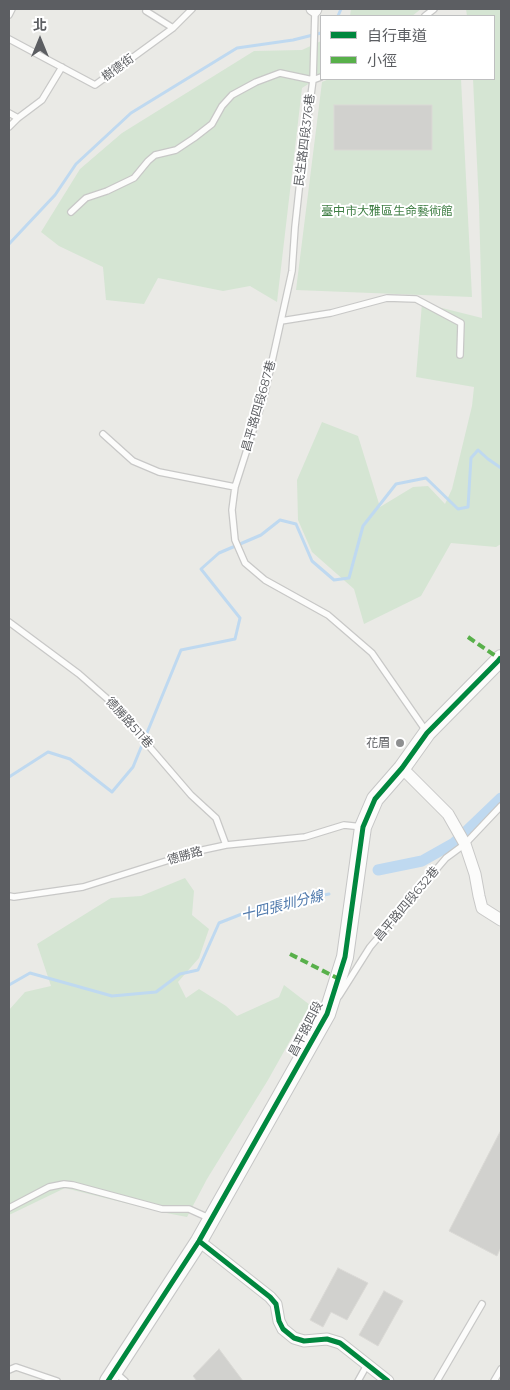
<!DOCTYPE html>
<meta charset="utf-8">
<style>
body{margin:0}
#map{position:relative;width:510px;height:1390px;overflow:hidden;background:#eaeae6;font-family:Montserrat,"Noto Sans TC",sans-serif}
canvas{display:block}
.frame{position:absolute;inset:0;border:10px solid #5c5e62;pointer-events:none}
.legend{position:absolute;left:320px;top:15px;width:175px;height:65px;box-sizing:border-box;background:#fff;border:1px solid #bebfc0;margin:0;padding:6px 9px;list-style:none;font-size:15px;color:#5c5e62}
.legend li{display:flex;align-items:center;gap:10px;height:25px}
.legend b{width:25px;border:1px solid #bebfc0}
.north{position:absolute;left:15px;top:15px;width:50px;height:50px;-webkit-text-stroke:4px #fff;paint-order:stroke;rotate:0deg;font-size:14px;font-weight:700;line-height:20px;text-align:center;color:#5c5e62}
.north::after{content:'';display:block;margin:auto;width:18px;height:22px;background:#5c5e62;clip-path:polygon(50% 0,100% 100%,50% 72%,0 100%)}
</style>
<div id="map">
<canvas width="510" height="1390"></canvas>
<div class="frame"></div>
<ul class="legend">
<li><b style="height:6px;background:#00873e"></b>自行車道</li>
<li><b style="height:6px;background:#58b04a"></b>小徑</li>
</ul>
<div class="north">北</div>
</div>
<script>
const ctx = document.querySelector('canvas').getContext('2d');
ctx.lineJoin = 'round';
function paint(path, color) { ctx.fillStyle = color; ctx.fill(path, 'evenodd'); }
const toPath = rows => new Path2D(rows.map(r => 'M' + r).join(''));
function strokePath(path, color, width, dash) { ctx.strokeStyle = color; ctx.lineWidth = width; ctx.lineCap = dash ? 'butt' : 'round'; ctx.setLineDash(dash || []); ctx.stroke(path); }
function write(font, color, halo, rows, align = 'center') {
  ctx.font = font + ' Montserrat,"Noto Sans TC",sans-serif'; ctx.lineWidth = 4; ctx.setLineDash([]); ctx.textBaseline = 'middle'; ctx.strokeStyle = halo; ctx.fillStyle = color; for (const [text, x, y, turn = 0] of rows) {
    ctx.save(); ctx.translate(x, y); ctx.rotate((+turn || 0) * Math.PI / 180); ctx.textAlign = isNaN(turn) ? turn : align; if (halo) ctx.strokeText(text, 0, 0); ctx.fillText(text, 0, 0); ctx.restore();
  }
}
paint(toPath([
 [351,9,421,9,412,16,350,16],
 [466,9,501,9,501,544,496,547,451,543,421,596,364,624,354,589,312,552,298,520,297,480,322,422,358,436,380,507,413,487,428,486,445,504,452,489,472,406,474,387,416,377,422,303,482,318,479,205,473,79,494,79,494,16,467,16],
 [321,41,321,76,302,88,277,302,250,286,223,291,158,278,144,304,106,300,103,267,59,246,41,232,80,169,122,133,254,51,302,50],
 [329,79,461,79,472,297,296,290,322,82],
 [185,878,194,891,192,915,209,929,199,958,178,982,186,998,199,989,226,1006,237,1016,279,997,284,985,310,1005,268,1080,207,1179,187,1217,161,1212,65,1188,9,1215,9,1010,25,992,51,986,37,944,111,898,141,896]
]), '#d5e5d3');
strokePath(toPath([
 [338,16,341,9],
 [9,244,55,195,76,164,131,113,237,48,293,40,321,33],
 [9,777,48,752,70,759,112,792,133,767,181,650,235,639,240,618,201,569,219,553,261,535,280,520,296,524,312,561,334,580,349,578,363,526,396,484,426,478,458,509,468,507,471,458,478,450,488,459,501,468],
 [9,985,30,973,112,996,156,992,180,974,198,970,219,923,252,910,329,894]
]), '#bfd9f0', 3);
strokePath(toPath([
 [378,870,422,861,454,843,501,798]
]), '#bfd9f0', 11);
const building = toPath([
 [334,105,432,105,432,150,334,150,334,105],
 [501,1130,501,1247,497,1256,449,1231,501,1130],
 [338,1268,368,1283,347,1320,331,1312,323,1327,310,1320,338,1268],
 [384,1291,403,1301,378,1346,359,1335,384,1291],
 [219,1349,243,1381,197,1381,193,1376,219,1349]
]);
paint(building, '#d1d1ce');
strokePath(building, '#dad9d5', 1);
const lane = toPath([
 [146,11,173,28],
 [315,11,313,80,302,162,295,227,292,271,265,393,235,487,232,510,235,540,245,563,265,580,328,615,372,653,426,731],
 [9,15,12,9],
 [425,16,434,9],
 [9,39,95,85,173,28,192,9],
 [9,113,18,118],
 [9,127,18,118,42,100,62,67],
 [71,212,86,198,107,191,134,178,148,161,155,155,176,150,194,138,212,124,222,106,232,95,256,82,280,73,313,80,321,77],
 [281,321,331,313,387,298,416,299,461,323,460,355],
 [103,434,133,461,159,472,235,487],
 [9,622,79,674,111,702,191,795,216,818,226,845],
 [9,896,14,897,83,887,198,851,226,845,305,837,344,825,363,827],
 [339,996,370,947,446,858,465,844,501,806],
 [9,1208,49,1187,64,1184,73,1185,162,1209,189,1209,209,1218],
 [9,1370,16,1367,57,1381],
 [115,1372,125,1381],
 [358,1381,367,1365],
 [437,1381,482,1304],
 [494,1381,501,1369]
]);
const street = toPath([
 [312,9,315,11,316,9],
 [402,768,448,814,465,844,475,874,479,896,482,908,501,920],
 [199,1241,270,1297,276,1304,279,1321,283,1329,294,1338,304,1341,327,1339,340,1343,388,1381]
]);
const secondary = toPath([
 [108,1381,199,1241,327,1014,345,957,363,827,375,799,402,768,427,733,501,658]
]);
strokePath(lane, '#c8c8c7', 8);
strokePath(street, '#c8c8c7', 13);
strokePath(secondary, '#c6c6c6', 18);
strokePath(lane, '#fcfcfb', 5.5);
strokePath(street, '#fcfcfb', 11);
strokePath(secondary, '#fcfcfb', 16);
strokePath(toPath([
 [468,637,500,659],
 [290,954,339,979]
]), '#58b04a', 4, [8, 4]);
strokePath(toPath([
 [199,1241,270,1297,276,1304,279,1321,283,1329,294,1338,304,1341,327,1339,340,1343,388,1381],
 [108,1381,199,1241,327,1014,345,957,363,827,375,799,402,768,427,733,501,658]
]), '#00873e', 5);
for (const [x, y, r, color] of [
 [400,743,5,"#8e8f90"]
]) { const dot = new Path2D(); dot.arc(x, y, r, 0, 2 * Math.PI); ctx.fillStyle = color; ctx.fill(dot); strokePath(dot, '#fff', 2); }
write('12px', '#5c5e62', '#fff', [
 ["樹德街",118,68,-36],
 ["民生路四段376巷",305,140,-83],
 ["昌平路四段687巷",259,406,-74],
 ["德勝路511巷",129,723,48],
 ["德勝路",185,856,-16],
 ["昌平路四段632巷",407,904,-50],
 ["昌平路四段",306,1029,-63]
]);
write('12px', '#3f7e44', '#fff', [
 ["臺中市大雅區生命藝術館",387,211]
]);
write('12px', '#5c5e62', '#fff', [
 ["花眉",390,743]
], 'right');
write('italic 14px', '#4f79ac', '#fff', [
 ["十四張圳分線",282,906,-14]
]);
</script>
